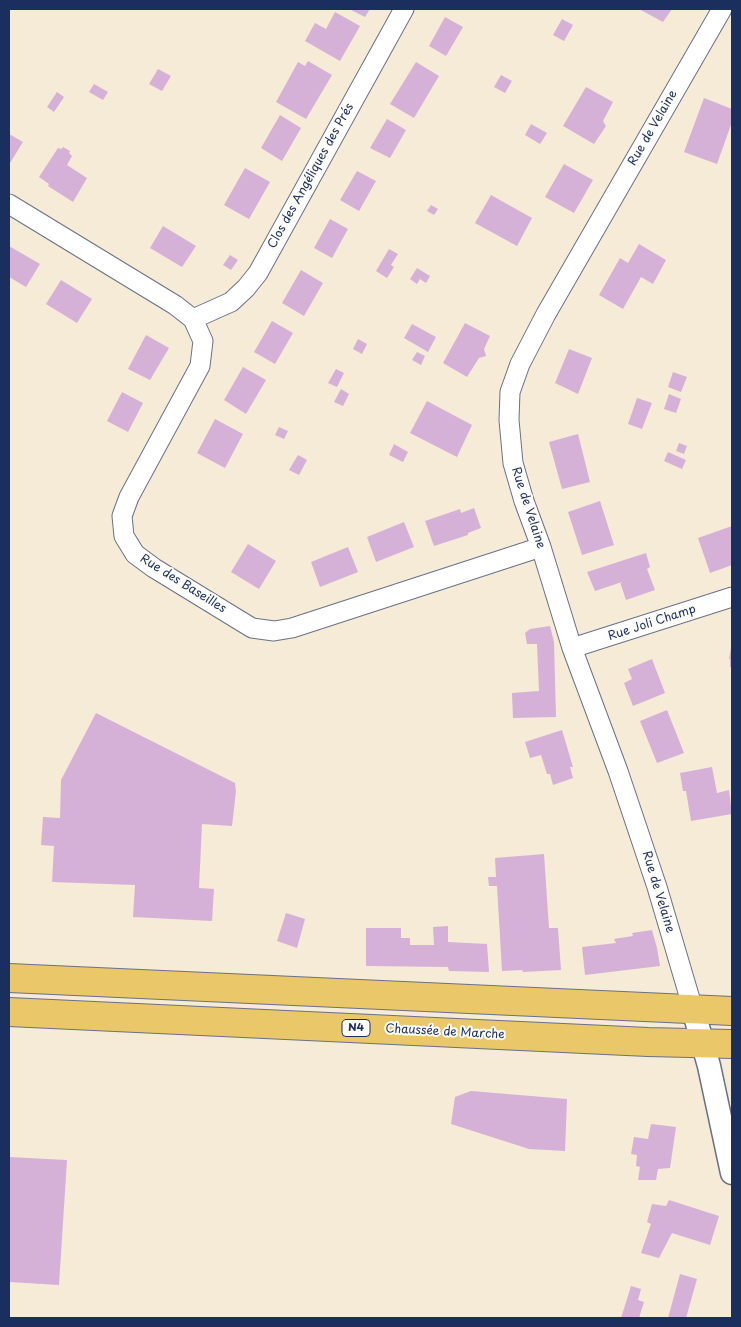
<!DOCTYPE html>
<meta charset="utf-8">
<style>
body{margin:0}
#map{position:relative;width:741px;height:1327px;overflow:hidden;background:#f6ebd7;font-family:"Playpen Sans",sans-serif}
canvas{display:block}
.frame{position:absolute;inset:0;border:10px solid #1b2f5e;pointer-events:none}
</style>
<div id="map">
<canvas width="741" height="1327"></canvas>
<div class="frame"></div>
</div>
<script>
const ctx = document.querySelector('canvas').getContext('2d');
ctx.lineJoin = 'round';
function paint(path, color) { ctx.fillStyle = color; ctx.fill(path, 'evenodd'); }
const toPath = rows => new Path2D(rows.map(r => 'M' + r).join(''));
function strokePath(path, color, width, dash) { ctx.strokeStyle = color; ctx.lineWidth = width; ctx.lineCap = dash ? 'butt' : 'round'; ctx.setLineDash(dash || []); ctx.stroke(path); }
function write(font, color, halo, rows, align = 'center') {
  ctx.font = font + ' "Playpen Sans",sans-serif'; ctx.lineWidth = 4; ctx.setLineDash([]); ctx.textBaseline = 'middle'; ctx.strokeStyle = halo; ctx.fillStyle = color; for (const [text, x, y, turn = 0] of rows) {
    ctx.save(); ctx.translate(x, y); ctx.rotate((+turn || 0) * Math.PI / 180); ctx.textAlign = isNaN(turn) ? turn : align; if (halo) ctx.strokeText(text, 0, 0); ctx.fillText(text, 0, 0); ctx.restore();
  }
}
paint(toPath([
 [349,9,370,9,365,17],
 [639,9,672,9,663,22],
 [335,12,360,26,340,61,305,41,315,23,326,29],
 [445,17,463,27,446,56,429,46],
 [562,19,573,25,564,41,553,35],
 [308,61,332,75,306,119,276,102,298,62,305,66],
 [416,62,439,76,414,118,390,104],
 [158,69,171,76,162,91,149,84],
 [501,75,512,81,505,93,494,87],
 [94,84,108,92,103,100,89,92],
 [586,87,613,102,603,121,606,126,594,144,563,126],
 [57,92,64,97,54,112,47,107],
 [704,98,732,109,732,122,717,164,684,152],
 [280,115,301,128,282,161,261,148],
 [387,119,406,130,390,158,370,148],
 [531,124,547,133,540,144,525,135],
 [9,134,23,142,10,163,9,162],
 [63,147,70,151,69,153,72,156,67,165,87,178,73,202,48,186,49,184,39,177,58,148,61,149],
 [564,164,593,180,574,213,545,197],
 [245,168,270,182,249,219,224,205],
 [357,171,376,181,359,211,340,200],
 [491,195,532,218,517,246,475,223],
 [431,205,438,209,434,215,427,211],
 [330,219,348,229,332,258,314,248],
 [163,226,196,246,182,267,150,248],
 [639,244,666,260,653,284,641,277,623,309,599,295,620,258,628,263],
 [9,246,40,264,26,287,9,277],
 [389,249,398,254,391,265,394,267,387,278,376,271],
 [230,255,238,260,231,270,223,265],
 [417,268,430,276,426,283,420,279,417,284,410,279],
 [301,270,323,283,304,316,282,303],
 [61,280,92,299,77,323,46,304],
 [272,321,293,333,275,364,254,352],
 [465,323,490,336,484,349,486,356,479,358,467,377,443,363],
 [412,324,436,337,428,352,404,338],
 [146,335,169,348,150,380,128,369],
 [358,339,367,344,362,354,353,349],
 [569,349,592,358,578,394,555,383],
 [417,352,425,356,421,365,412,360],
 [243,367,266,380,246,414,224,400],
 [336,369,344,373,337,387,328,383],
 [673,372,687,377,681,392,668,387],
 [341,389,349,394,343,406,334,402],
 [122,392,143,403,128,432,107,421],
 [669,394,681,399,676,413,664,409],
 [637,398,652,403,642,429,628,424],
 [427,401,472,425,457,457,410,433],
 [215,419,243,434,225,468,197,453],
 [279,427,288,431,284,439,275,435],
 [578,434,590,482,562,489,549,442],
 [679,443,687,446,684,454,676,451],
 [394,444,408,452,403,462,389,455],
 [668,452,686,460,682,469,664,461],
 [298,455,307,460,299,475,289,470],
 [600,501,614,545,582,555,568,512],
 [474,508,481,528,468,533,468,535,434,546,425,521,460,509,461,513],
 [404,522,414,547,376,562,367,537],
 [732,526,732,565,710,573,698,538],
 [248,544,276,561,259,589,231,572],
 [348,547,358,572,320,587,311,562],
 [646,553,650,567,647,569,655,590,626,600,620,582,622,583,622,582,595,591,587,572],
 [550,626,554,642,556,717,513,718,512,693,539,691,537,644,527,644,525,633,530,629],
 [731,647,732,647,732,667,730,667,730,659,729,659],
 [652,659,665,693,633,706,624,683,632,679,628,669],
 [667,710,684,753,657,763,640,721],
 [96,713,235,783,236,791,232,826,202,824,199,888,214,889,212,921,133,917,135,885,52,882,54,846,41,845,43,817,60,818,61,780],
 [562,730,573,767,570,767,573,778,553,785,550,774,547,774,541,755,530,758,525,742],
 [712,767,717,793,729,790,732,814,691,821,686,791,683,791,680,773],
 [544,854,549,928,558,928,561,970,523,972,522,970,502,971,497,886,489,886,488,877,496,877,495,858],
 [286,913,305,919,297,948,277,941],
 [448,926,448,942,487,944,489,972,449,971,448,967,366,966,366,928,401,928,401,938,410,938,410,945,434,945,433,927],
 [652,930,657,948,660,966,585,975,582,947,616,943,614,939,633,936,632,933],
 [471,1091,567,1099,565,1151,529,1149,451,1124,455,1097],
 [651,1124,676,1127,670,1168,658,1169,656,1180,638,1180,640,1167,636,1166,637,1155,631,1154,634,1137,648,1139],
 [9,1157,67,1160,59,1285,9,1282],
 [669,1200,719,1216,710,1245,672,1233,659,1258,641,1253,651,1224,647,1222,652,1204,666,1206],
 [680,1274,697,1279,686,1318,668,1318],
 [631,1286,641,1289,638,1300,644,1302,639,1318,621,1318]
]), '#d5b1d8');
const minor = toPath([
 [9,204,175,305,193,319,203,341,200,366,129,497,122,516,124,536,135,554,154,568,252,628,274,631,292,628,541,547],
 [193,319,231,302,246,288,258,273,404,9],
 [572,648,732,597],
 [693,1009,657,887,618,771,572,648,541,547,524,501,513,463,509,420,510,392,520,364,546,314,722,9]
]);
const tertiary = toPath([
 [693,1009,709,1066,732,1173]
]);
const primary = toPath([
 [9,978,732,1011],
 [9,1012,648,1042,732,1044]
]);
strokePath(minor, '#687188', 21);
strokePath(tertiary, '#687188', 25);
strokePath(primary, '#687188', 30);
strokePath(minor, '#fff', 19);
strokePath(tertiary, '#fff', 22);
strokePath(primary, '#eac769', 28);
for (const [x, y, w] of [
 [356,1028,28]
]) { const box = new Path2D(); box.roundRect(x - w / 2, y - 8.5, w, 17, 4); ctx.fillStyle = '#fdfcf7'; ctx.fill(box); strokePath(box, '#1b2f5e', 1); }
write('bold 11px', '#1b2f5e', null, [
 ["N4",356,1028]
]);
write('12px', '#1b2f5e', '#fdfcf7', [
 ["Rue de Velaine",653,128,-60],
 ["Clos des Angéliques des Prés",311,176,-61],
 ["Rue de Velaine",528,508,72],
 ["Rue des Baseilles",183,584,32],
 ["Rue Joli Champ",652,623,-18],
 ["Rue de Velaine",658,892,73],
 ["Chaussée de Marche",445,1032,3]
]);
</script>
